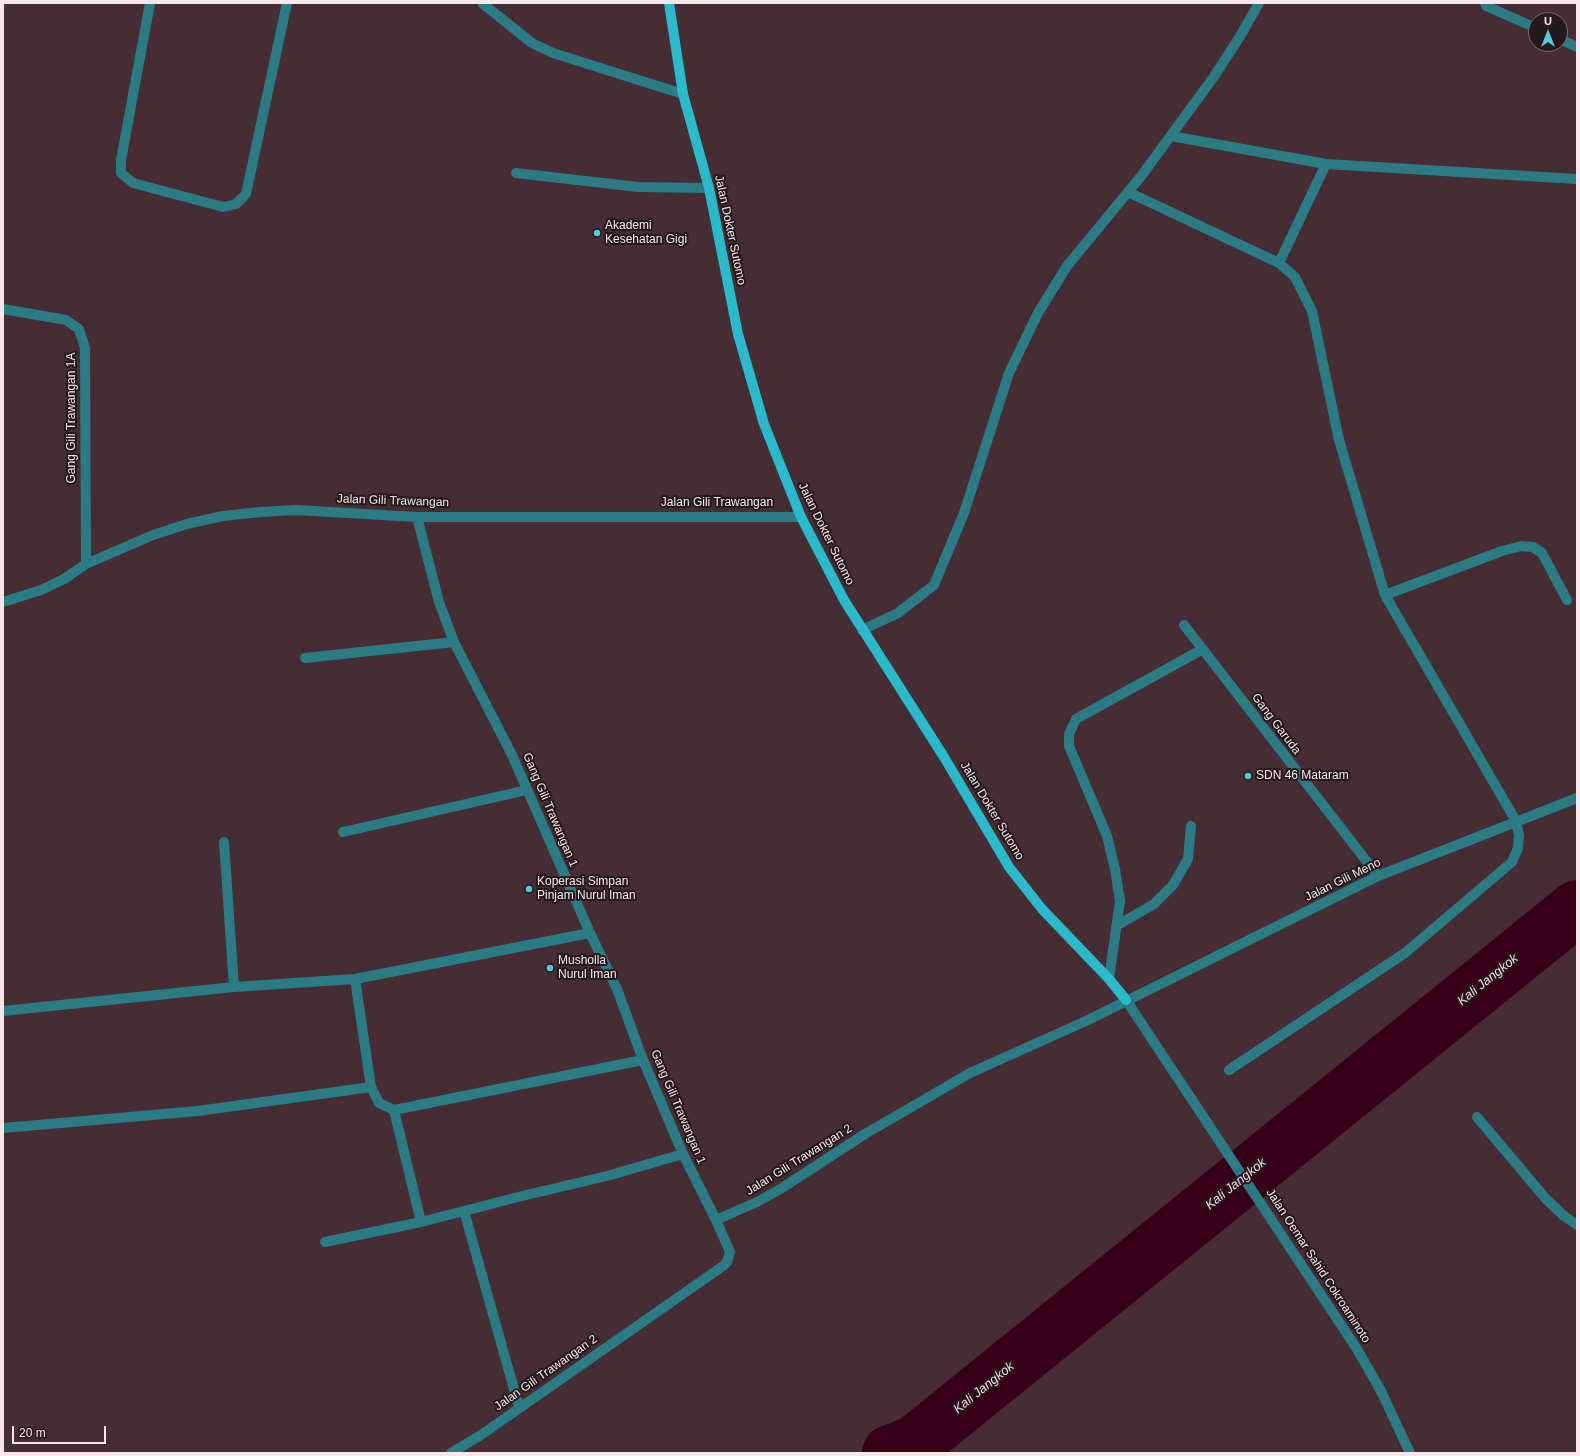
<!DOCTYPE html>
<style>
body{margin:0}
#map{position:relative;width:1580px;height:1456px;overflow:hidden;background:#462c33;font-family:Arial,sans-serif}
canvas{display:block}
.frame{position:absolute;inset:0;border:4px solid #f7e6ea;pointer-events:none}
.north{position:absolute;left:1528px;top:12px;width:40px;height:40px;box-sizing:border-box;background:#24191c;border:1px solid #786b6e;border-radius:50%;rotate:0deg;font-size:11px;font-weight:700;line-height:16px;text-align:center;color:#f7e6ea}
.north::after{content:'';display:block;margin:auto;width:14px;height:18px;background:#53cbda;clip-path:polygon(50% 0,100% 100%,50% 72%,0 100%)}
.scale{position:absolute;left:12px;top:1426px;width:94px;height:18px;box-sizing:border-box;border:2px solid #f7e6ea;border-top:0;padding-left:5px;font-size:12px;line-height:14px;white-space:nowrap;color:#f7e6ea;-webkit-text-stroke:3px #24191c;paint-order:stroke}
</style>
<div id="map">
<canvas width="1580" height="1456"></canvas>
<div class="frame"></div>
<div class="north">U</div>
<div class="scale">20 m</div>
</div>
<script>
const ctx = document.querySelector('canvas').getContext('2d');
ctx.lineJoin = 'round';
const toPath = rows => new Path2D(rows.map(r => 'M' + r).join(''));
function strokePath(path, color, width, dash) { ctx.strokeStyle = color; ctx.lineWidth = width; ctx.lineCap = dash ? 'butt' : 'round'; ctx.setLineDash(dash || []); ctx.stroke(path); }
function write(font, color, halo, rows, align = 'center') {
  ctx.font = font + ' Arial,sans-serif'; ctx.lineWidth = 4; ctx.setLineDash([]); ctx.textBaseline = 'middle'; ctx.strokeStyle = halo; ctx.fillStyle = color; for (const [text, x, y, turn = 0] of rows) {
    ctx.save(); ctx.translate(x, y); ctx.rotate((+turn || 0) * Math.PI / 180); ctx.textAlign = isNaN(turn) ? turn : align; if (halo) ctx.strokeText(text, 0, 0); ctx.fillText(text, 0, 0); ctx.restore();
  }
}
strokePath(toPath([
 [890,1453,914,1444,1577,908]
]), '#380018', 56);
strokePath(toPath([
 [150,3,121,160,121,173,133,183,223,207,236,204,246,194,287,3],
 [482,3,532,43,553,53,683,94],
 [1485,3,1486,6,1536,28],
 [1560,39,1577,47],
 [1171,136,1326,164,1577,179],
 [516,173,638,187,709,188],
 [1128,192,1279,263,1295,277,1312,311,1339,440,1385,595,1516,821,1519,835,1518,848,1512,862,1405,953,1229,1070],
 [1279,263,1326,164],
 [3,309,66,320,79,329,85,348,86,564],
 [417,517,439,602,454,642,512,755,590,933,617,989,643,1060,683,1154,716,1220],
 [1385,595,1502,551,1521,546,1533,547,1542,553,1567,600],
 [3,602,41,590,64,579,86,564,153,535,187,524,223,516,260,512,296,510,417,517,801,517],
 [1184,625,1378,876],
 [862,630,898,613,934,585,964,513,1009,373,1038,313,1067,266,1142,175,1213,78,1239,38,1259,3],
 [305,658,454,642],
 [343,832,527,790],
 [224,842,234,987],
 [1116,926,1154,904,1173,885,1188,859,1191,826],
 [355,979,371,1087],
 [1109,979,1120,901,1115,869,1107,836,1069,746,1069,734,1076,719,1203,649],
 [1126,1000,1357,1349,1381,1391,1410,1453],
 [3,1011,234,987,355,979,590,933],
 [394,1110,643,1060],
 [1477,1117,1546,1199,1564,1216,1577,1225],
 [3,1128,198,1111,371,1087,379,1103,394,1110,421,1222,464,1211,519,1407],
 [464,1211,522,1196,607,1176,683,1154],
 [325,1242,421,1222],
 [451,1453,481,1435,723,1266,727,1262,730,1252,716,1220,757,1202,782,1188,865,1134,970,1073,1086,1021,1378,876,1577,798]
]), '#2b7b85', 10);
strokePath(toPath([
 [669,3,683,94,709,188,738,334,764,424,801,517,844,600,944,757,1009,867,1042,909,1109,979,1126,1000]
]), '#29bbcb', 10);
for (const [x, y, r, color] of [
 [597,233,4,"#53cbda"],
 [1248,776,4,"#53cbda"],
 [529,889,4,"#53cbda"],
 [550,968,4,"#53cbda"]
]) { const dot = new Path2D(); dot.arc(x, y, r, 0, 2 * Math.PI); ctx.fillStyle = color; ctx.fill(dot); strokePath(dot, '#24191c', 1.5); }
write('12px', '#f7e6ea', '#24191c', [
 ["Akademi",605,226],
 ["Kesehatan Gigi",605,240],
 ["SDN 46 Mataram",1256,776],
 ["Koperasi Simpan",537,882],
 ["Pinjam Nurul Iman",537,896],
 ["Musholla",558,961],
 ["Nurul Iman",558,975]
], 'left');
write('12px', '#f7e6ea', '#24191c', [
 ["Jalan Dokter Sutomo",730,230,78],
 ["Gang Gili Trawangan 1A",72,418,-90],
 ["Jalan Gili Trawangan",393,501,2],
 ["Jalan Gili Trawangan",717,503],
 ["Jalan Dokter Sutomo",826,534,64],
 ["Gang Garuda",1276,724,53],
 ["Gang Gili Trawangan 1",550,810,67],
 ["Jalan Dokter Sutomo",992,811,59],
 ["Jalan Gili Meno",1343,880,-26],
 ["Gang Gili Trawangan 1",678,1107,67],
 ["Jalan Gili Trawangan 2",799,1160,-32],
 ["Jalan Oemar Sahid Cokroaminoto",1318,1266,57],
 ["Jalan Gili Trawangan 2",546,1373,-35]
]);
write('italic 13px', '#f0d7dd', '#24191c', [
 ["Kali Jangkok",1488,980,-39],
 ["Kali Jangkok",1236,1184,-39],
 ["Kali Jangkok",984,1388,-39]
]);
</script>
